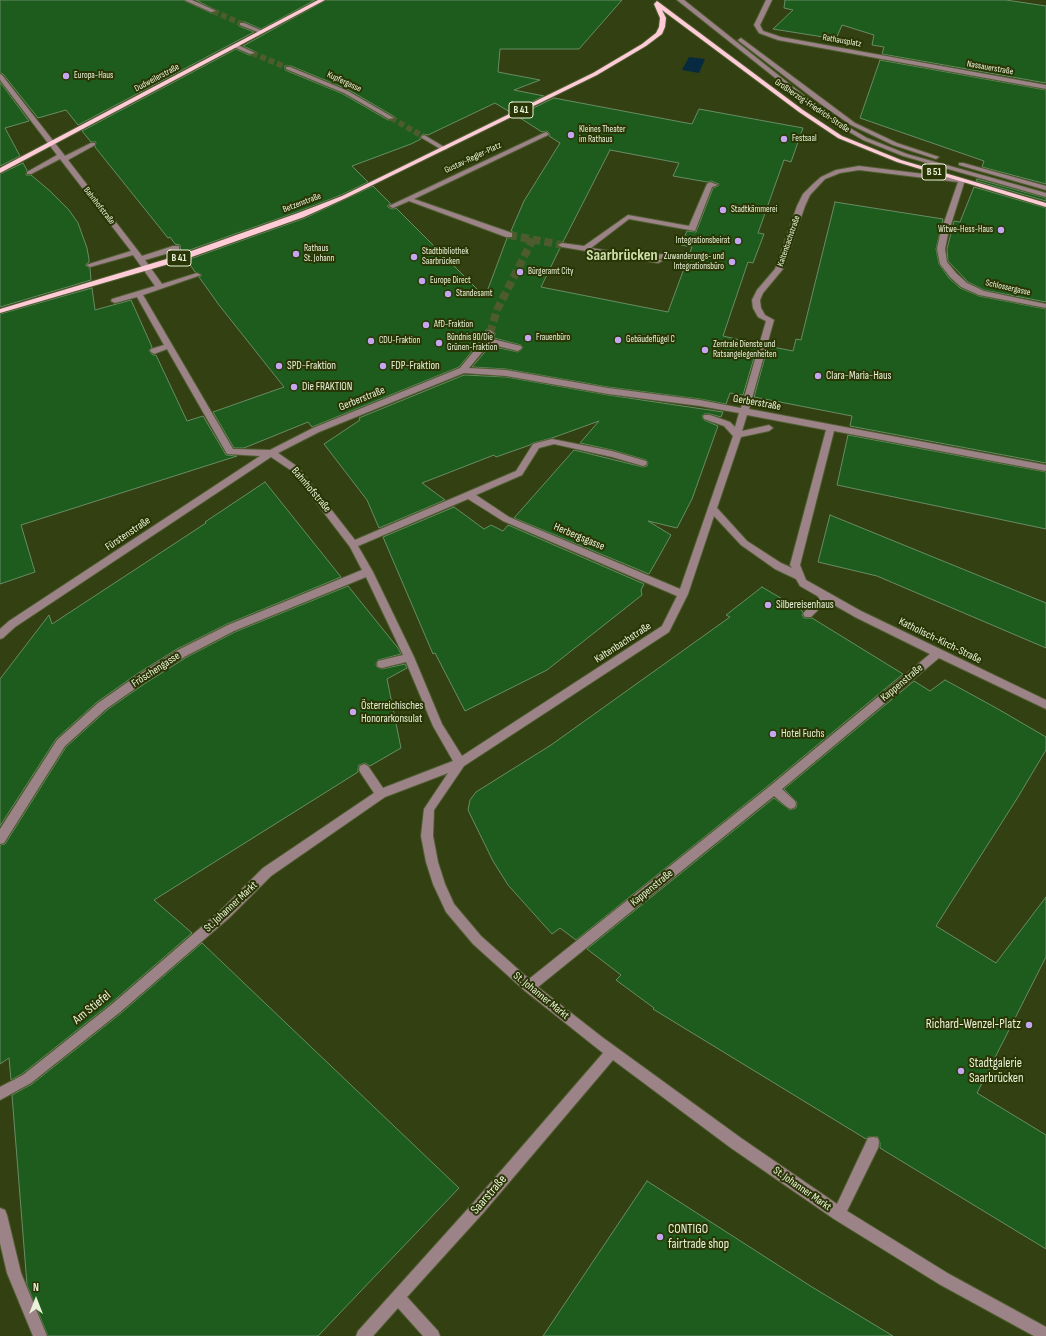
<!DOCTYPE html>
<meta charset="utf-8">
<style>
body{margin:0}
#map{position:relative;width:1046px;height:1336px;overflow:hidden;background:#334011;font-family:"Sofia Sans Condensed",sans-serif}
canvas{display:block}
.north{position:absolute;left:16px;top:1280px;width:40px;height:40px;-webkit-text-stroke:3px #293504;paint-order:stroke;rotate:0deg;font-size:11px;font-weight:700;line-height:16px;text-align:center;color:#eaf3d9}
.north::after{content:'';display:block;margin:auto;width:14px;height:18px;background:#eaf3d9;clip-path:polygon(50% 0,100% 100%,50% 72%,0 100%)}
</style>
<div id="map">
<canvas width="1046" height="1336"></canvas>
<div class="north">N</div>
</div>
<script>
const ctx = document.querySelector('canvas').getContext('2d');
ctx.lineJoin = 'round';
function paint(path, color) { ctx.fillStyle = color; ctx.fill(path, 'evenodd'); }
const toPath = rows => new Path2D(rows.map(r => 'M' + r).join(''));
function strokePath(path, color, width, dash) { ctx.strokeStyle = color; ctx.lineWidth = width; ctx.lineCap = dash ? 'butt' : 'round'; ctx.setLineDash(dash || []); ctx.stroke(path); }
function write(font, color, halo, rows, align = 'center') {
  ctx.font = font + ' "Sofia Sans Condensed",sans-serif'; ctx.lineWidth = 4; ctx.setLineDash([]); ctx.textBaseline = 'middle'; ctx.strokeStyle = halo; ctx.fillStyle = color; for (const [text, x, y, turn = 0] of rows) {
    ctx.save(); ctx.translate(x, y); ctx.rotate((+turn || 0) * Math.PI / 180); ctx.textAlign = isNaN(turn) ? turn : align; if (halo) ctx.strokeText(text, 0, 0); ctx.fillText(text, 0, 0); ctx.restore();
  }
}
paint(toPath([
 [689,57,705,59,699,73,682,70]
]), '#082a41');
const building = toPath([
 [0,0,183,0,211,13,216,12,217,11,196,0,315,0,261,29,245,22,239,22,239,26,254,32,78,125,66,110,38,118,3,74,0,73,0,0],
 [326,0,622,0,579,49,500,49,498,72,540,80,514,90,544,96,510,112,495,103,428,135,423,134,420,137,421,139,411,144,352,166,368,182,341,195,297,212,181,253,180,245,175,244,170,237,168,238,95,147,96,142,91,142,82,131,236,49,249,55,255,54,256,52,243,46,326,0],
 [285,66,291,66,349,90,395,117,395,119,388,120,343,94,285,70,285,66],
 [785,0,1006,0,1046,6,1046,83,882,54,884,47,872,45,874,35,842,25,836,39,773,29,793,10,784,8,785,0],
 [880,60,1046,90,1046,184,982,167,984,161,860,118,880,60],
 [0,82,29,121,5,128,20,156,0,166,0,82],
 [554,98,692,124,699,109,803,128,791,162,784,160,758,233,764,234,753,263,748,262,723,336,758,344,743,395,730,393,726,404,700,399,608,387,506,369,472,367,490,346,518,352,523,348,521,345,494,338,495,333,490,329,486,330,482,339,459,367,312,427,308,422,244,448,234,448,213,412,284,387,219,305,199,277,202,275,195,272,187,260,305,218,373,186,391,204,388,205,388,207,392,209,396,208,485,297,507,238,514,237,513,232,511,231,524,201,560,143,549,136,550,134,547,131,542,132,517,116,554,98],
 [610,150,679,163,673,176,707,182,711,181,719,184,718,186,713,188,696,232,687,231,681,245,692,247,668,312,541,287,560,248,557,244,563,242,610,150],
 [23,163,27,170,26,175,31,175,50,191,69,210,78,223,87,248,89,259,89,262,85,265,90,268,91,280,0,307,0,174,23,163],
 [977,179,1046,198,1046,201,976,181,977,179],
 [974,187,1046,208,1046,302,984,290,968,282,948,261,947,249,954,221,960,222,974,187],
 [835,202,943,219,936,249,939,264,949,278,960,288,979,296,1046,309,1046,463,850,426,852,416,754,397,768,346,793,351,796,339,801,340,835,202],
 [92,288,95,310,131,300,152,347,149,351,153,355,156,355,187,421,203,416,226,455,237,456,21,525,35,572,0,584,0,314,92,288],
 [464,375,506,377,608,395,723,412,721,417,710,414,704,414,702,416,704,420,718,426,692,499,677,528,648,521,671,535,649,574,514,518,574,450,643,467,647,466,648,462,646,460,612,450,580,443,599,421,552,438,533,443,530,445,496,457,494,455,422,483,445,500,379,528,367,500,324,444,360,420,359,418,464,375],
 [848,435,1046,472,1046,529,837,485,848,435],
 [265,482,341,577,227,624,177,649,137,674,97,702,56,739,0,826,0,679,49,615,52,624,206,523,205,522,265,482],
 [454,507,484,529,491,525,503,531,508,525,644,584,641,590,642,595,547,670,465,711,435,653,433,654,383,537,454,507],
 [830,515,1046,603,1046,648,877,576,818,562,830,515],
 [348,586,398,648,401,654,378,660,376,664,377,667,382,669,405,664,407,668,387,679,401,748,370,766,365,763,359,765,358,769,358,772,154,900,192,933,110,1004,22,1074,11,1080,9,1058,0,1064,0,845,5,844,66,747,107,710,147,682,187,657,235,632,348,586],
 [762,587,801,610,803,612,802,615,804,618,812,618,903,674,769,785,576,940,560,928,552,934,508,885,493,861,468,810,470,800,476,792,551,745,730,617,726,615,762,587],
 [945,680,998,709,1046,737,1046,750,1018,797,936,926,996,963,1046,897,1046,957,977,1093,1046,1135,1046,1249,880,1148,880,1143,878,1137,868,1137,866,1139,653,1009,654,1008,616,980,621,975,587,949,774,798,790,810,796,808,797,804,796,801,784,789,914,681,930,691,945,680],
 [202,943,459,1188,318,1336,48,1336,27,1285,12,1095,32,1084,120,1014,202,943],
 [647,1181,812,1287,893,1336,543,1336,647,1181]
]);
paint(building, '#1d5c1c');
strokePath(building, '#688c66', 1);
strokePath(toPath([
 [213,11,242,24],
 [252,53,288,68],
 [391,118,424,137]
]), '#4e5b2f', 6, [6, 3]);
strokePath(toPath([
 [509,235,562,245],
 [490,333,497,310,533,239]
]), '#4e5b2f', 8, [8, 4]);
const minor = toPath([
 [184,0,192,0,216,11,211,12,184,0],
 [677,0,684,0,831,117,867,138,907,154,1046,193,1046,197,903,156,863,140,827,119,677,0],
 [766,0,772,0,760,25,763,31,781,37,1046,85,1046,89,778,40,759,33,754,25,766,0],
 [240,23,244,23,265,32,260,33,240,25,240,23],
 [741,38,855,123,897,143,939,157,936,159,893,145,851,125,822,105,739,41,738,40,741,38],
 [234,45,238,45,255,53,250,54,234,47,234,45],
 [286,67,290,67,348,91,394,118,389,119,344,93,286,69,286,67],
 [0,74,2,75,65,156,91,143,95,143,95,145,68,160,142,256,173,246,179,246,179,250,145,260,162,284,197,273,201,275,143,295,233,449,270,450,313,428,460,368,483,340,487,331,490,330,494,333,492,339,521,346,522,348,518,351,489,344,469,368,506,370,608,388,700,400,741,408,766,321,758,317,753,308,752,300,757,290,775,269,797,206,803,194,813,184,821,177,836,170,859,166,964,179,965,180,948,234,945,249,947,262,956,273,967,283,984,291,1046,304,1046,308,979,295,961,287,950,277,940,264,937,249,940,234,958,182,859,170,840,173,825,179,810,195,805,206,783,269,763,293,760,300,761,308,765,315,774,320,749,409,1046,465,1046,471,834,431,800,565,806,580,861,611,1046,700,1046,709,939,658,782,789,795,801,796,804,795,807,791,809,787,807,774,796,538,987,602,1037,741,1138,837,1204,868,1138,873,1137,878,1138,879,1143,878,1148,847,1211,949,1274,1046,1327,1046,1336,1034,1336,939,1284,834,1219,731,1148,613,1060,484,1212,407,1297,438,1331,440,1336,423,1336,398,1308,373,1336,356,1336,358,1331,474,1202,603,1053,525,991,473,944,446,912,433,884,426,862,421,836,424,809,448,773,385,797,271,876,229,918,119,1013,31,1083,0,1100,0,1087,23,1075,111,1005,221,910,263,868,374,793,360,772,359,769,360,766,364,764,368,766,383,788,453,761,433,726,406,662,382,668,378,667,377,664,378,661,403,655,366,577,234,631,186,656,146,681,106,709,65,746,4,843,0,844,0,829,57,740,98,703,138,675,178,650,228,625,362,570,350,547,292,471,271,457,15,627,3,638,0,639,0,629,9,621,260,456,227,454,167,349,154,354,150,351,151,349,164,345,137,297,115,303,111,301,112,299,155,286,133,255,90,267,86,265,131,251,60,159,31,174,27,174,27,172,57,155,0,80,0,74],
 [464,373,506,376,608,394,700,406,739,413,735,427,730,422,710,415,704,415,703,417,704,419,724,426,733,436,680,589,509,517,476,495,522,475,539,448,554,444,612,457,643,466,646,465,647,463,646,461,612,451,552,439,536,443,533,444,516,471,355,540,298,467,278,453,319,432,464,373],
 [747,415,826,430,790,565,792,568,781,563,747,541,717,508,741,437,769,431,773,428,769,425,742,431,747,415],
 [468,499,503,521,677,596,662,626,462,756,442,724,414,657,373,572,358,546,468,499],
 [714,516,741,545,775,569,796,579,800,586,819,597,805,611,803,614,805,617,811,617,827,601,855,617,930,654,770,786,529,979,481,936,454,904,445,884,438,862,433,836,434,810,464,766,669,632,688,594,714,516],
 [546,132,549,134,548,135,414,199,512,233,512,237,506,237,409,201,393,208,389,206,546,132],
 [424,135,446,148,447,149,442,150,422,138,421,137,424,135],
 [959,163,963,163,1046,186,1046,190,959,165,959,163],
 [710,182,718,185,712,187,695,231,629,219,591,248,646,257,650,255,682,253,685,253,685,257,658,259,662,261,658,263,562,247,558,245,562,243,584,246,628,215,689,226,707,184,710,182],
 [0,1208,5,1210,7,1215,21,1273,47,1336,33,1336,7,1273,0,1243,0,1208]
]);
const major = toPath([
 [318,0,325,0,0,173,0,168,318,0],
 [657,1,803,110,842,136,901,160,1046,203,1046,207,897,162,838,138,799,112,662,10,666,18,665,27,662,34,646,46,597,75,346,198,304,217,186,259,0,313,0,309,180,255,298,213,342,196,593,73,642,44,656,33,659,27,660,18,654,4,657,1]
]);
strokePath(minor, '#505d31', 2);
strokePath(major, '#505d31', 2);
paint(minor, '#9c8388');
paint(major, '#fecbd7');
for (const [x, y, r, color] of [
 [66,76,4,"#c5a6f0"],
 [571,135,4,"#c5a6f0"],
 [784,139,4,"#c5a6f0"],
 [723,210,4,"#c5a6f0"],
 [1001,230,4,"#c5a6f0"],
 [738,241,4,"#c5a6f0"],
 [296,254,4,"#c5a6f0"],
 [414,257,4,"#c5a6f0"],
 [732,262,4,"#c5a6f0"],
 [520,272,4,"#c5a6f0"],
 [422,281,4,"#c5a6f0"],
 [448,294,4,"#c5a6f0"],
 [426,325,4,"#c5a6f0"],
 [528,338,4,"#c5a6f0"],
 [618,340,4,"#c5a6f0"],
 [371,341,4,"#c5a6f0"],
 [439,343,4,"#c5a6f0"],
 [705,350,4,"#c5a6f0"],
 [279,366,4,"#c5a6f0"],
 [383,366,4,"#c5a6f0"],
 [818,376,4,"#c5a6f0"],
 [294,387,4,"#c5a6f0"],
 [768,605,4,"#c5a6f0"],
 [353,712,4,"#c5a6f0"],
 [773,734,4,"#c5a6f0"],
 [1029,1025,4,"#c5a6f0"],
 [961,1071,4,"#c5a6f0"],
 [660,1237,4,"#c5a6f0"]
]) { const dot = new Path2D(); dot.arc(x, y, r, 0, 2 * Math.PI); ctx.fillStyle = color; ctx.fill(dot); strokePath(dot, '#293504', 1.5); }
write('9px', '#eaf3d9', '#293504', [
 ["Rathausplatz",842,41,10],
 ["Nassauerstraße",990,68,10],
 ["Dudweilerstraße",157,78,-28],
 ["Kupfergasse",344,82,25],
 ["Großherzog-Friedrich-Straße",812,106,34],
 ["Gustav-Regler-Platz",473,158,-25],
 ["Betzenstraße",302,203,-21],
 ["Bahnhofstraße",99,206,52],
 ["Kaltenbachstraße",789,241,-71],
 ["Schlossergasse",1008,288,13]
]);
write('9px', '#eaf3d9', '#293504', [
 ["Europa-Haus",74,76],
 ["Kleines Theater",579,130],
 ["im Rathaus",579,140],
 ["Festsaal",792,139],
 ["Stadtkämmerei",731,210],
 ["Witwe-Hess-Haus",993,230,"right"],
 ["Integrationsbeirat",730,241,"right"],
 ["Rathaus",304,249],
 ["St. Johann",304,259],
 ["Stadtbibliothek",422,252],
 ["Saarbrücken",422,262],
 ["Zuwanderungs- und",724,257,"right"],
 ["Integrationsbüro",724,267,"right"],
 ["Bürgeramt City",528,272],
 ["Europe Direct",430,281],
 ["Standesamt",456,294],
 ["AfD-Fraktion",434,325],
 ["Bündnis 90/Die",447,338],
 ["Grünen-Fraktion",447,348],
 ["Frauenbüro",536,338],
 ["Gebäudeflügel C",626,340],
 ["CDU-Fraktion",379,341],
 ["Zentrale Dienste und",713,345],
 ["Ratsangelegenheiten",713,355]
], 'left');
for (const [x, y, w] of [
 [521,110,24],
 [934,172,24],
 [179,258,24]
]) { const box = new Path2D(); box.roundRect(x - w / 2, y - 8, w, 16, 3); ctx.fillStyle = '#293504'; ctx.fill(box); strokePath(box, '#eaf3d9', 1); }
write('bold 10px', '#eaf3d9', null, [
 ["B 41",521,110],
 ["B 51",934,172],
 ["B 41",179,258]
]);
write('11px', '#eaf3d9', '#293504', [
 ["SPD-Fraktion",287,366],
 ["FDP-Fraktion",391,366],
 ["Clara-Maria-Haus",826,376],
 ["Die FRAKTION",302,387],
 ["Silbereisenhaus",776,605],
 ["Österreichisches",361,706],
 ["Honorarkonsulat",361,719],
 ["Hotel Fuchs",781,734]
], 'left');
write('11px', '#eaf3d9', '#293504', [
 ["Gerberstraße",362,399,-22],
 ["Gerberstraße",757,403,10],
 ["Bahnhofstraße",311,490,50],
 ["Fürstenstraße",128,534,-34],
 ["Herbergsgasse",579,537,23],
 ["Katholisch-Kirch-Straße",940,641,26],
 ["Kaltenbachstraße",623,643,-33],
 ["Fröschengasse",156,670,-33],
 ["Kappenstraße",902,683,-40],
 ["Kappenstraße",652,888,-39],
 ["St. Johanner Markt",231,907,-43],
 ["St. Johanner Markt",541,996,39],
 ["St. Johanner Markt",802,1189,35]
]);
write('13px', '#eaf3d9', '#293504', [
 ["Am Stiefel",92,1008,-39],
 ["Saarstraße",489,1195,-49]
]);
write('13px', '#eaf3d9', '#293504', [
 ["Richard-Wenzel-Platz",1021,1025,"right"],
 ["Stadtgalerie",969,1064],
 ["Saarbrücken",969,1079],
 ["CONTIGO",668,1230],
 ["fairtrade shop",668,1245]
], 'left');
write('bold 16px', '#ccdeaa', '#293504', [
 ["Saarbrücken",622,256]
]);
</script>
